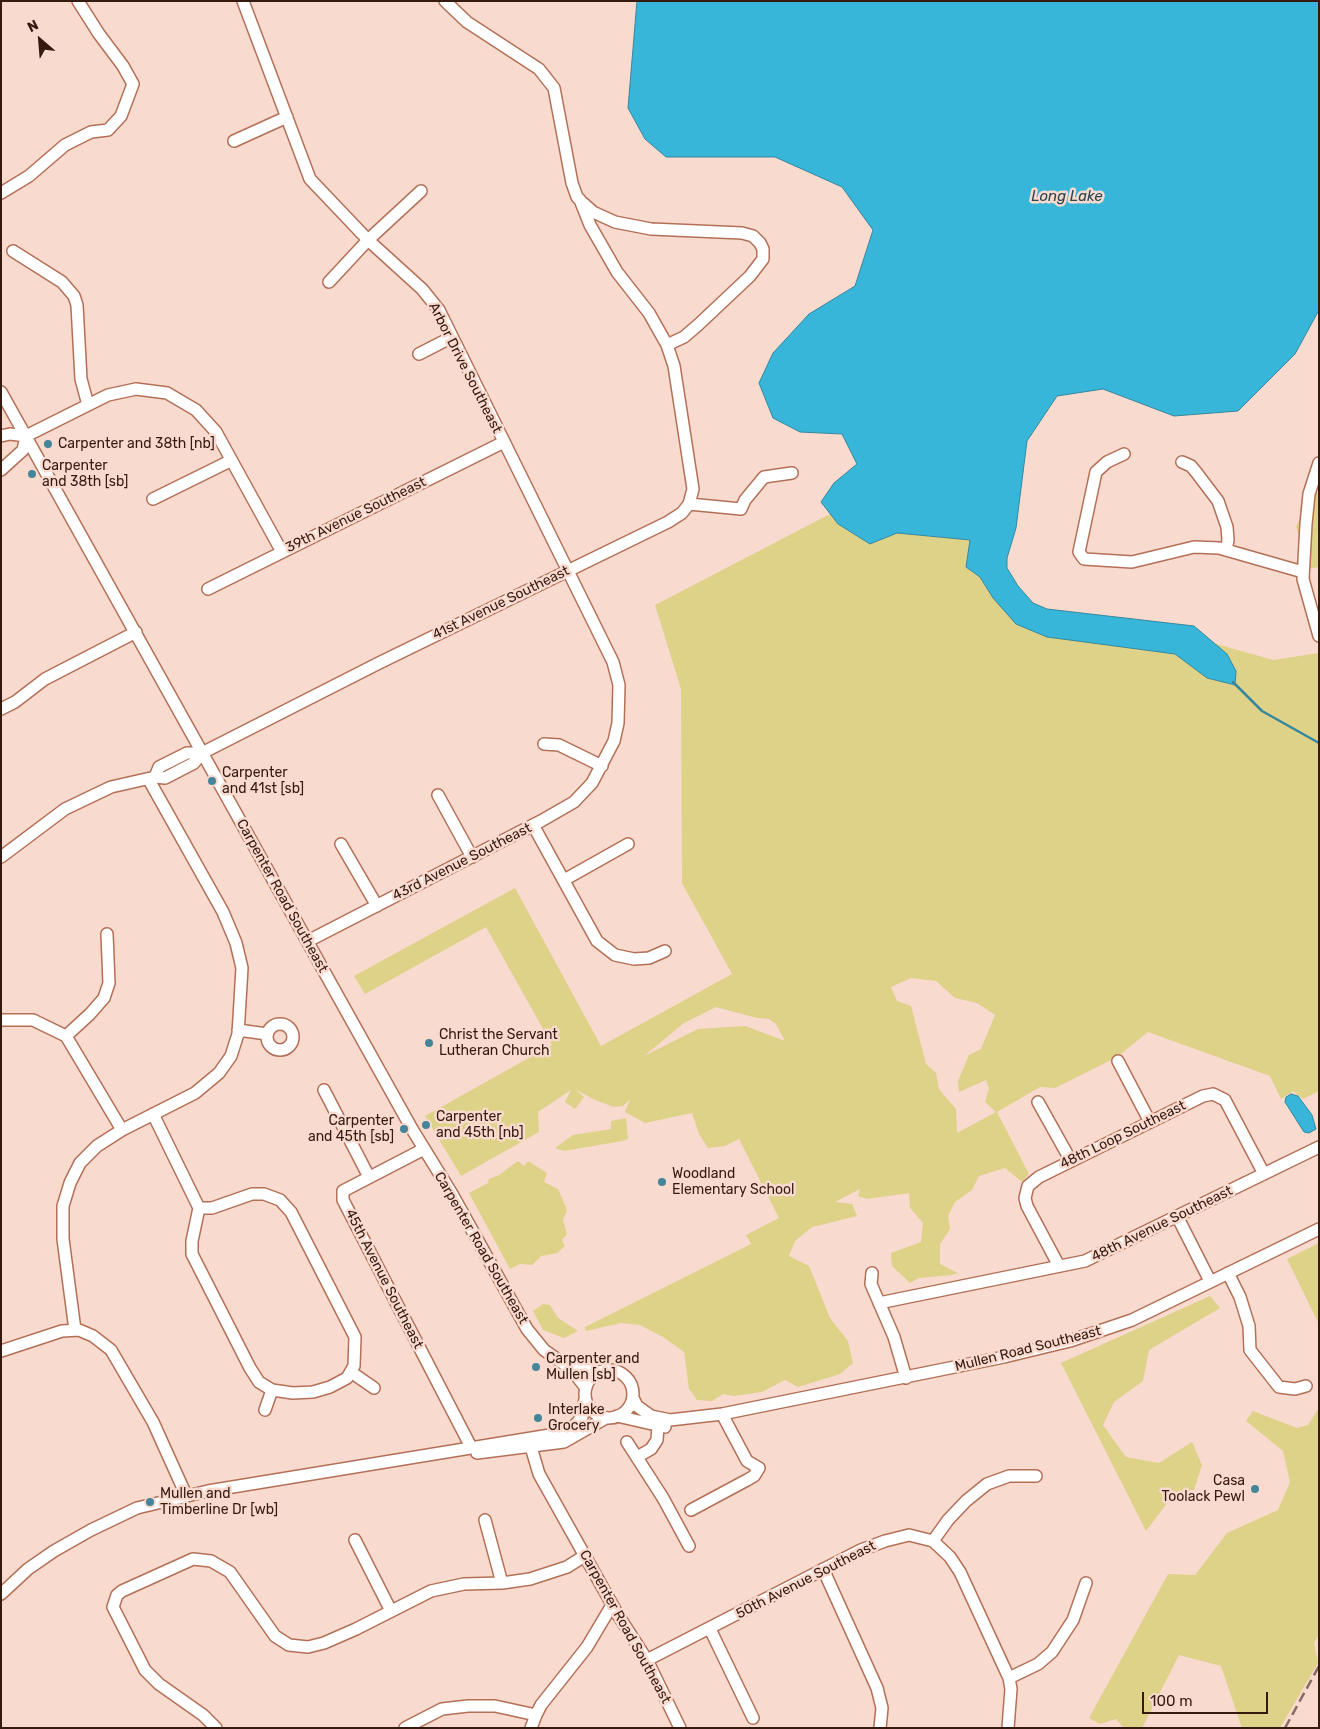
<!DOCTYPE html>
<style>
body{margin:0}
#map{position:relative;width:1320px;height:1729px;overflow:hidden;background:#f8dacf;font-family:Rubik,sans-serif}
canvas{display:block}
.frame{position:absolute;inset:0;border:2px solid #351a10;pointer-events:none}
.north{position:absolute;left:15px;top:15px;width:50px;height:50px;-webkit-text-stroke:4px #f8dacf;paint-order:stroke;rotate:333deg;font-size:14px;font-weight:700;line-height:20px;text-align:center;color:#351a10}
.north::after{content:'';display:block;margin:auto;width:18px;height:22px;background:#351a10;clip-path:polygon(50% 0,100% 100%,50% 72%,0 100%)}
.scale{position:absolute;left:1142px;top:1692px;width:126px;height:22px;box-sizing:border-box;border:2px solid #351a10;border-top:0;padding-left:6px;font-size:15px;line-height:18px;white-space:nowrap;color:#351a10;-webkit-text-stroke:4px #f8dacf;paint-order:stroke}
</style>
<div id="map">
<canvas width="1320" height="1729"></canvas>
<div class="frame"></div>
<div class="north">N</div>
<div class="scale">100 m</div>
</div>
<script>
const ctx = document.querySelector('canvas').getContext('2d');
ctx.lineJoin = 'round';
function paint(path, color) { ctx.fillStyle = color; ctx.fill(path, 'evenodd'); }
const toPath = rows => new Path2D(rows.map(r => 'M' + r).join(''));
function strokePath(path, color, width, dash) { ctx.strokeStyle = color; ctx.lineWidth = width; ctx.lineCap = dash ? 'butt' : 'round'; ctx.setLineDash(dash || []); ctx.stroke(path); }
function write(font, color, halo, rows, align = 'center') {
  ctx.font = font + ' Rubik,sans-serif'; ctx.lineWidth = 5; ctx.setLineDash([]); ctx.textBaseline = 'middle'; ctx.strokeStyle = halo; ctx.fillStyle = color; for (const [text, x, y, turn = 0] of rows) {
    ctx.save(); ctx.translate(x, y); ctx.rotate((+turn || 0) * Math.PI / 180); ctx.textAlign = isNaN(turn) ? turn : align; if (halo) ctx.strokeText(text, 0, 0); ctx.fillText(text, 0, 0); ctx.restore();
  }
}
paint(toPath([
 [1316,492,1319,494,1319,567,1308,569,1296,526],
 [830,514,838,524,870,544,896,533,970,540,966,567,980,577,993,598,1047,637,1175,654,1207,678,1235,685,1236,670,1227,654,1213,643,1273,660,1319,653,1319,1091,1303,1099,1293,1091,1281,1099,1270,1076,1148,1032,1117,1057,1055,1088,1040,1087,997,1112,1029,1174,1022,1182,1005,1168,979,1176,972,1190,955,1202,948,1216,950,1229,940,1244,940,1264,958,1273,952,1275,919,1278,910,1283,892,1266,891,1253,921,1242,923,1223,910,1208,909,1193,867,1199,858,1196,860,1189,835,1202,852,1204,857,1216,812,1227,795,1241,789,1256,809,1266,830,1318,848,1341,853,1363,840,1374,798,1387,785,1380,762,1392,734,1396,723,1394,712,1401,697,1400,689,1389,684,1352,663,1337,640,1325,621,1323,586,1331,585,1327,751,1244,746,1235,779,1218,739,1139,725,1146,708,1148,699,1134,692,1113,645,1123,625,1112,630,1099,623,1106,614,1107,595,1100,575,1089,584,1097,575,1109,565,1102,571,1090,538,1112,539,1132,461,1176,425,1116,552,1045,486,927,365,994,354,976,515,888,601,1046,732,974,682,883,681,689,655,605],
 [911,978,936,981,955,998,977,1003,995,1015,981,1049,969,1055,958,1081,959,1092,986,1080,989,1088,985,1102,996,1112,957,1133,956,1109,939,1089,936,1073,926,1064,911,1006,897,1001,891,987],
 [716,1007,757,1018,769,1019,776,1024,785,1041,745,1026,698,1029,644,1056,684,1023],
 [626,1118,628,1139,622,1141,564,1151,555,1148,573,1135,611,1129,611,1121],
 [518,1161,524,1166,528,1161,547,1173,544,1182,558,1189,567,1210,563,1220,567,1234,562,1240,565,1246,557,1253,541,1256,532,1265,520,1264,510,1269,469,1193,488,1183,489,1179,499,1175],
 [1319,1243,1319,1324,1287,1259],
 [1210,1296,1220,1308,1149,1350,1143,1381,1114,1402,1103,1425,1126,1457,1159,1463,1192,1442,1202,1465,1194,1490,1174,1494,1146,1531,1061,1363],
 [543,1304,550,1305,558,1318,578,1331,564,1338,543,1330,533,1311],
 [1319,1408,1319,1634,1314,1643,1318,1663,1280,1728,1242,1728,1221,1666,1179,1655,1142,1728,1124,1728,1116,1719,1100,1724,1089,1718,1168,1574,1195,1575,1227,1533,1278,1510,1290,1482,1283,1451,1246,1421,1253,1411,1297,1428,1308,1425]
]), '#ddd287');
const water = toPath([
 [637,1,1319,1,1319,310,1295,354,1238,411,1174,416,1103,389,1057,396,1027,441,1016,528,1007,558,1007,568,1018,586,1033,603,1047,609,1194,626,1227,654,1236,671,1235,685,1207,678,1175,654,1047,637,1016,624,993,598,980,577,966,567,970,540,897,533,870,544,838,524,821,502,834,483,857,464,842,434,800,432,773,418,759,383,773,353,809,314,855,286,873,230,842,187,775,157,666,157,645,139,628,108,637,1],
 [1291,1094,1298,1096,1312,1115,1316,1129,1309,1133,1304,1132,1285,1102,1286,1097,1291,1094]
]);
paint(water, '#37b6d9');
strokePath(water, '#36879d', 1);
strokePath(toPath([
 [1233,682,1262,711,1319,743]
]), '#36879d', 2.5);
const minor = toPath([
 [243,1,310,179,368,240,422,289,439,310,613,662,619,685,618,723,614,741,592,783,574,802,541,821,308,941],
 [445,1,467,22,539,69,554,88,572,183,577,197,580,200,590,225,617,272,649,313,667,345,674,366,693,489,689,504],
 [234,141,287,117],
 [1,193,29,176,65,145,91,132,108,130,121,116,133,84,123,66,99,34,78,1],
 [583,203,593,212,615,222,651,229,742,233,753,236,760,243,763,249,763,259,750,276,698,325,684,337,667,345],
 [13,251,62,282,74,296,77,305,81,379,88,405],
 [329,282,368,240,421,191],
 [419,354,452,337],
 [1,392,412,1129,452,1194,527,1329,544,1350,571,1369,586,1388],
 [1,436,10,434,26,436,108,395,136,389,167,393,196,410,216,432,282,552],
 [1124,454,1107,462,1096,472,1079,552,1084,559,1132,562,1194,547,1219,548,1303,572],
 [1182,462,1191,466,1196,472,1218,501,1227,527,1228,540,1226,550],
 [1319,463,1309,494,1306,524,1303,579,1319,636],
 [1,470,23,450,26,436],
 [153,499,230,461],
 [208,589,504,442],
 [1,709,15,702,45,679,136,632],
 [544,744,559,745,602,766],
 [155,777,159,767,187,753,202,753],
 [438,795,472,857],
 [533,825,597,941,615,955,634,959,649,958,665,951],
 [341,844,377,906],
 [1,857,65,809,111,787,155,777,165,778,194,763,202,753,379,663,668,522,682,513,689,504,741,509,745,500,764,477,792,473],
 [564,880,628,844],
 [1,1020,33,1020,66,1036,122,1130],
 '267 1037a13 13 0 1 1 26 0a13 13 0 1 1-26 0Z',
 [238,1030,267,1034],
 [66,1036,90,1014,104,998,109,983,107,934],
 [1118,1061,1150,1122],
 [324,1090,369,1177],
 [1038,1102,1071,1161],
 [153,1114,199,1208,192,1241,192,1254,250,1368,259,1382,272,1390,293,1393,313,1392,330,1387,347,1378,354,1366,355,1337,291,1212,280,1200,264,1194,252,1194,212,1208,199,1208],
 [424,1149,343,1191,343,1200,471,1447],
 [1177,1216,1210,1281],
 [1059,1266,1027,1206,1025,1198,1028,1186,1039,1177,1203,1096,1213,1094,1225,1100,1264,1174],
 [872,1273,871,1284,894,1337,906,1378],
 [1228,1273,1240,1297,1249,1326,1250,1350,1279,1387,1295,1389,1306,1386],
 [879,1303,1085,1261,1319,1147],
 [75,1330,63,1239,63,1206,70,1183,80,1163,97,1146,122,1130,195,1093,219,1073,231,1056,238,1034,242,968,236,943,223,912,149,780],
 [1,1351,62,1331,79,1330,93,1336,111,1350,153,1422,186,1495],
 [567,1364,586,1370,599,1372],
 '585 1394a24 24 0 1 1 48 0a24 24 0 1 1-48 0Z',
 [351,1372,374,1388],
 [633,1398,637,1406,651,1416,670,1420,722,1414,1004,1357,1070,1341,1132,1320,1319,1229],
 [265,1410,272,1390],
 [617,1416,665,1427],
 [545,1438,531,1447,539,1474,618,1615,647,1660,680,1728],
 [627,1442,663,1498,689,1546],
 [477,1453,564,1442,606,1418],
 [637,1457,651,1449,657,1440,658,1426],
 [691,1510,747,1480,754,1476,759,1468,747,1461,722,1414],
 [485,1520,502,1583],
 [355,1540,391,1611],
 [933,1541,950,1557,960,1572,1009,1678,1011,1689,1008,1728],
 [823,1569,877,1688,882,1708,880,1728],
 [1,1594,28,1569,54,1551,91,1530,137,1508,208,1491,556,1434,575,1425,582,1417,585,1399],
 [710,1629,753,1718],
 [647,1660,861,1550,885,1541,909,1535,933,1541,948,1520,966,1501,987,1484,1009,1476,1036,1476],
 [1009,1678,1038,1664,1052,1652,1073,1620,1086,1583],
 [216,1728,203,1715,159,1684,145,1670,113,1607,117,1595,122,1591,193,1559,211,1561,230,1572,275,1636,289,1645,308,1647,324,1643,356,1629,431,1591,464,1584,502,1583,530,1579,567,1567,586,1555],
 [405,1728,442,1709,468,1706,495,1706,536,1715,541,1705,587,1647,612,1605],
 [531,1728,536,1715]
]);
strokePath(minor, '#b37057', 14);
strokePath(minor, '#fff', 11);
strokePath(toPath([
 [1285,1728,1319,1666]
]), '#886c61', 2.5, [10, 5]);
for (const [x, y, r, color] of [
 [48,444,5,"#458599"],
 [32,474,5,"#458599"],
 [212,781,5,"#458599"],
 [429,1043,5,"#458599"],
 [426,1125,5,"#458599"],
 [404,1129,5,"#458599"],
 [662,1182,5,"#458599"],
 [536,1367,5,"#458599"],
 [538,1418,5,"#458599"],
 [1255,1489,5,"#458599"],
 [150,1502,5,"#458599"]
]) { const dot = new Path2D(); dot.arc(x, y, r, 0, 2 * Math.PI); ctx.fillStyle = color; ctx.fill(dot); strokePath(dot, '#f8dacf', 2); }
write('14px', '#351a10', '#f8dacf', [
 ["Arbor Drive Southeast",465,368,63],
 ["39th Avenue Southeast",356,515,-26],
 ["41st Avenue Southeast",501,603,-26],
 ["43rd Avenue Southeast",462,862,-27],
 ["Carpenter Road Southeast",282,896,61],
 ["48th Loop Southeast",1123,1135,-26],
 ["48th Avenue Southeast",1162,1224,-26],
 ["Carpenter Road Southeast",481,1248,60],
 ["45th Avenue Southeast",384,1279,63],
 ["Mullen Road Southeast",1028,1349,-14],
 ["50th Avenue Southeast",806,1580,-27],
 ["Carpenter Road Southeast",625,1627,61]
]);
write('14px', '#351a10', '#f8dacf', [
 ["Carpenter and 38th [nb]",58,444],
 ["Carpenter",42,466],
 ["and 38th [sb]",42,482],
 ["Carpenter",222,773],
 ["and 41st [sb]",222,789],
 ["Christ the Servant",439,1035],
 ["Lutheran Church",439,1051],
 ["Carpenter",436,1117],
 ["and 45th [nb]",436,1133],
 ["Carpenter",394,1121,"right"],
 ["and 45th [sb]",394,1137,"right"],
 ["Woodland",672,1174],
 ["Elementary School",672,1190],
 ["Carpenter and",546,1359],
 ["Mullen [sb]",546,1375],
 ["Interlake",548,1410],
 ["Grocery",548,1426],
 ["Casa",1245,1481,"right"],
 ["Toolack Pewl",1245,1497,"right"],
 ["Mullen and",160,1494],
 ["Timberline Dr [wb]",160,1510]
], 'left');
write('italic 15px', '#2a454e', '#f8dacf', [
 ["Long Lake",1067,197]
]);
</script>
